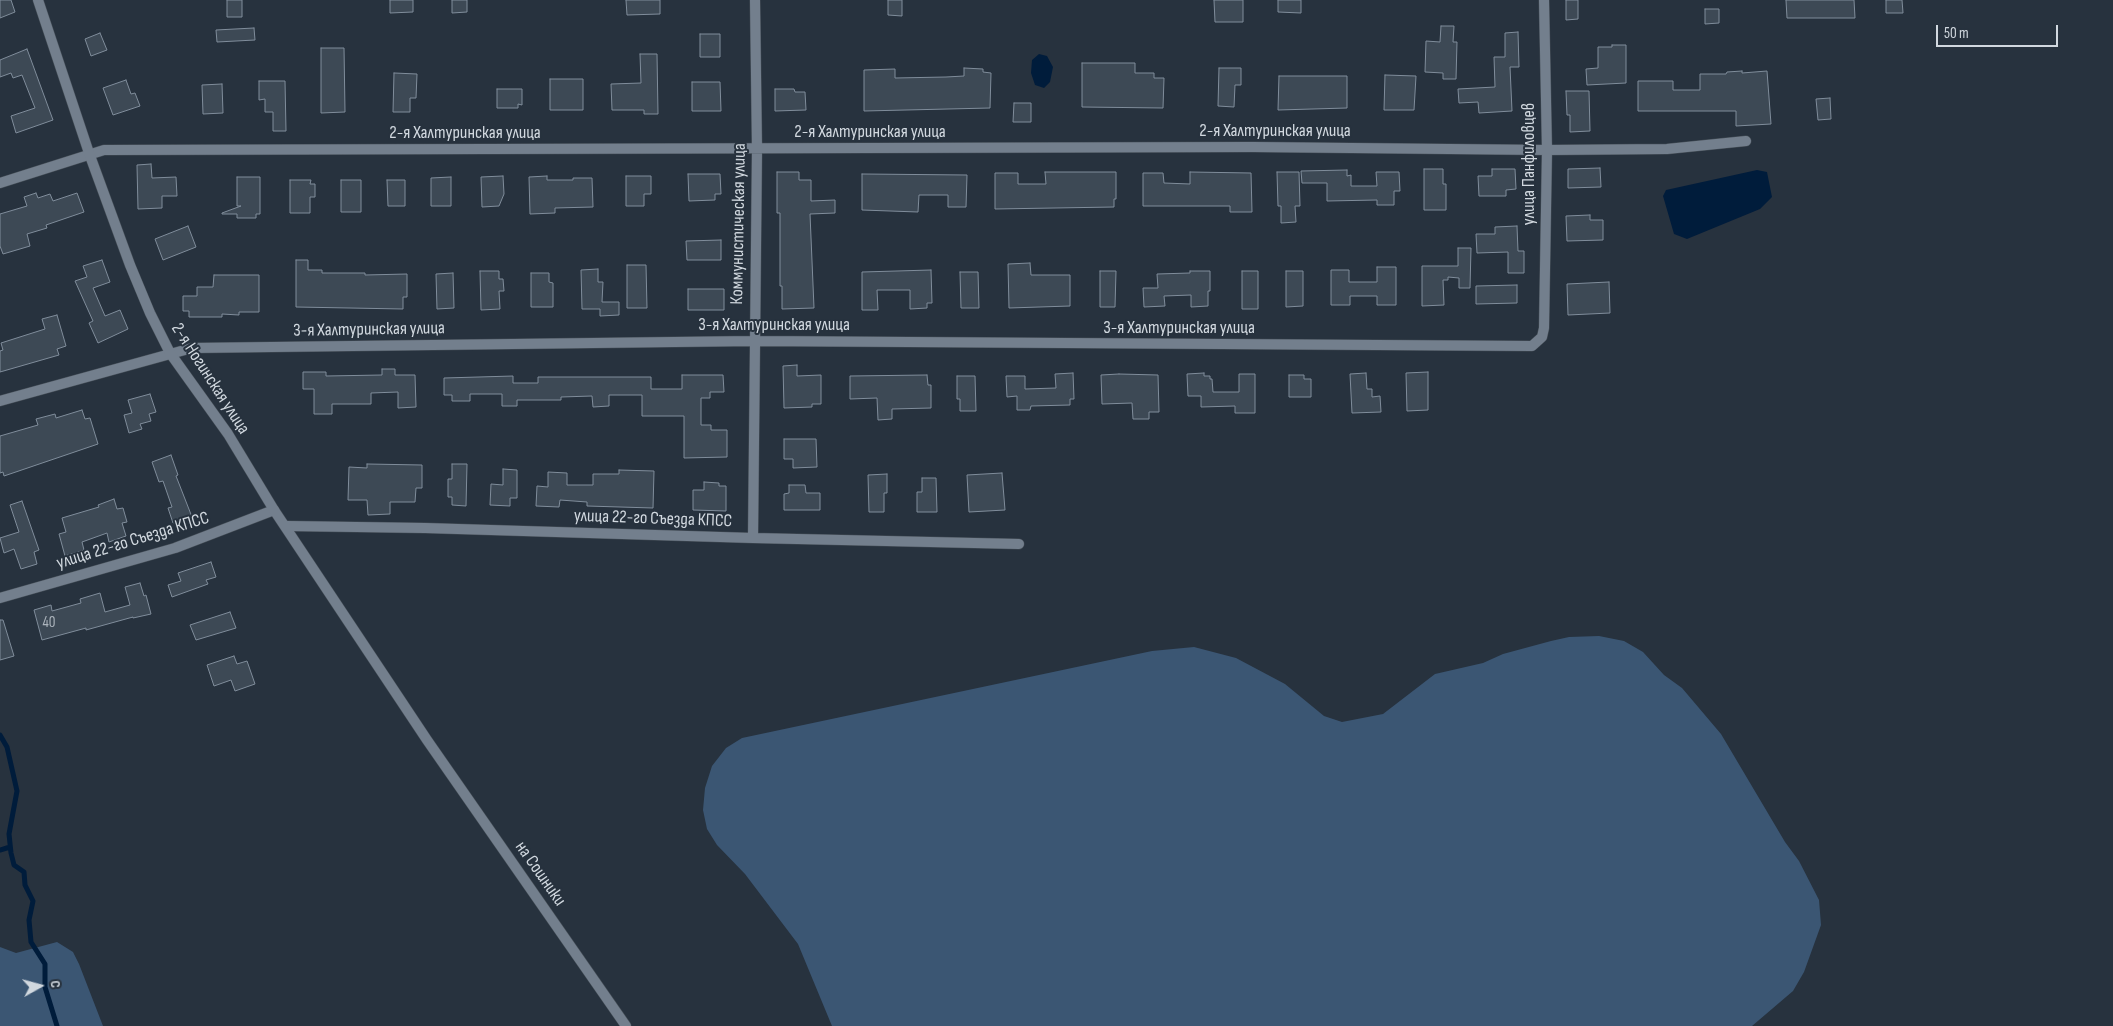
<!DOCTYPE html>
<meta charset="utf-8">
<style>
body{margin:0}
#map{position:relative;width:2113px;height:1026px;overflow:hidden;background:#27323e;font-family:"Sofia Sans Condensed",sans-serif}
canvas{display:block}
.north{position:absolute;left:15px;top:961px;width:50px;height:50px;-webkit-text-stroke:4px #27323e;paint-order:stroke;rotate:83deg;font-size:14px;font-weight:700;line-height:20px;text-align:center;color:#d1d8df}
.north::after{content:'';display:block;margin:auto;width:18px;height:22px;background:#d1d8df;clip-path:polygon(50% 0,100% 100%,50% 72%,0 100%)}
.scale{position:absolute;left:1936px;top:25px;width:122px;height:22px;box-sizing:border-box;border:2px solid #d1d8df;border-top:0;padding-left:6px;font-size:15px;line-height:18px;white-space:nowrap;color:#d1d8df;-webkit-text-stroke:4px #27323e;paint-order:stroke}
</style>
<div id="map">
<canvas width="2113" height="1026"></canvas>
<div class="north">С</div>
<div class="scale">50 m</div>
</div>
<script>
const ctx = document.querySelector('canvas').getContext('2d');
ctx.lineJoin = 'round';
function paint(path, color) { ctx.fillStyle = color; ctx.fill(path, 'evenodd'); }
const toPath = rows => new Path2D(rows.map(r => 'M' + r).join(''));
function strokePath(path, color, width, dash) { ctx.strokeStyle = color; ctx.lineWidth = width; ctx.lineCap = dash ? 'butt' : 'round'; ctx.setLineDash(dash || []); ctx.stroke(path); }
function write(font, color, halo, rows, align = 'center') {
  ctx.font = font + ' "Sofia Sans Condensed",sans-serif'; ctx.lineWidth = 4; ctx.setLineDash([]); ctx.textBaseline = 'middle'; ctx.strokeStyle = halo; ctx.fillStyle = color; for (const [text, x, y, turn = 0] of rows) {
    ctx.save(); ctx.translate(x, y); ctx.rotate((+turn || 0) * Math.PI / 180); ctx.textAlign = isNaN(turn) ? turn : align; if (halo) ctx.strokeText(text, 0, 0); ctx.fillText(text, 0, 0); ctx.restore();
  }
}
paint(toPath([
 [1599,636,1624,641,1643,652,1664,675,1682,688,1721,734,1785,842,1799,861,1819,900,1821,925,1804,972,1793,991,1752,1026,832,1026,798,944,745,874,717,845,707,829,703,810,705,788,712,766,726,748,742,738,1152,651,1194,647,1236,658,1285,684,1324,716,1342,722,1383,714,1435,674,1483,663,1503,654,1551,641,1569,637],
 [57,942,73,952,79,964,103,1026,0,1026,0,947,16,953]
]), '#3b5673');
paint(toPath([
 [1039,54,1047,56,1053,67,1050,82,1044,88,1035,85,1031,73,1032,60],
 [1757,170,1767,172,1772,197,1760,209,1687,239,1674,234,1663,196,1666,190]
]), '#001c3b');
strokePath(toPath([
 [0,735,7,747,17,791,9,834,11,853,14,865,24,872,25,885,33,901,29,920,31,942,45,964,45,987,57,1026],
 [0,850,10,847]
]), '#001c3b', 5);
const building = toPath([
 [0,0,11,0,15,12,0,18,0,0],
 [227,0,242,0,242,17,227,17,227,0],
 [390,0,413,0,413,12,390,13,390,0],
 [452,0,467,0,467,12,452,13,452,0],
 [626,0,660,0,660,14,627,15,626,0],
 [888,0,902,0,902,16,888,15,888,0],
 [1214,0,1243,0,1243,22,1215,22,1214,0],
 [1278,0,1301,0,1301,13,1278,12,1278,0],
 [1566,0,1578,0,1578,19,1566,20,1566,0],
 [1786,0,1854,0,1855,18,1787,18,1786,0],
 [1886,0,1902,0,1903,13,1886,13,1886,0],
 [1705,9,1719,9,1719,23,1705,24,1705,9],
 [1441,26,1454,26,1453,42,1457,42,1456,79,1443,79,1443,73,1425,72,1426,41,1440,42,1441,26],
 [254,28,255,40,217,42,216,30,254,28],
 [1518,32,1519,67,1510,67,1512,111,1479,113,1478,102,1459,103,1458,89,1495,87,1494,57,1505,57,1505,33,1518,32],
 [100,33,107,50,91,56,85,39,100,33],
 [700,34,720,34,720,57,700,57,700,34],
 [1612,45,1626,45,1626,83,1587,85,1586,69,1598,68,1598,47,1612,47,1612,45],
 [321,48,344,48,345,112,321,113,321,48],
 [27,49,53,120,16,133,11,116,35,108,22,75,13,78,11,73,0,77,0,60,27,49],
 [640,54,657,54,658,114,644,114,644,110,612,110,611,84,641,83,640,54],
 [1082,63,1135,63,1135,73,1154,73,1154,78,1164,78,1163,108,1082,107,1082,63],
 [964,68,983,69,983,72,991,73,990,108,864,111,864,70,895,69,895,78,946,77,964,76,964,68],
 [1219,68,1241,68,1241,85,1235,85,1234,107,1218,106,1219,68],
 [1742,71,1742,73,1767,71,1771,124,1736,126,1736,111,1638,111,1638,81,1673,81,1673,90,1700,90,1700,74,1726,74,1727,72,1742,71],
 [394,73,417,74,416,98,410,98,410,112,393,112,394,73],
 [1385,75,1416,76,1414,110,1384,110,1385,75],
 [1279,76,1347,76,1347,108,1278,110,1279,76],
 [550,79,583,79,583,110,550,110,550,79],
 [126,80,131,94,135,93,140,106,113,115,103,88,126,80],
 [259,81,285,81,286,131,273,131,273,112,265,112,265,99,259,100,259,81],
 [692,82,720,82,721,111,692,111,692,82],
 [222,84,223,113,203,114,202,85,222,84],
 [497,89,522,89,522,105,518,104,518,108,497,108,497,89],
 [775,89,794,89,795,92,805,92,806,110,775,111,775,89],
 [1566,91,1589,91,1590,131,1570,132,1570,115,1567,115,1566,91],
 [1830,98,1831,119,1818,120,1816,99,1830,98],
 [1014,103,1031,103,1031,122,1013,122,1014,103],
 [151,164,152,178,176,177,177,196,162,196,162,208,138,209,137,165,151,164],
 [1600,168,1601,187,1568,188,1568,169,1600,168],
 [1424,169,1443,169,1443,184,1446,184,1446,210,1424,210,1424,169],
 [1492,169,1515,169,1516,189,1506,190,1506,196,1479,196,1478,176,1492,176,1492,169],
 [1347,170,1347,176,1351,175,1351,186,1377,186,1376,172,1399,172,1400,191,1394,191,1394,205,1377,205,1377,200,1327,201,1327,183,1302,183,1301,171,1347,170],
 [777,172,799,172,799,180,811,180,811,201,835,200,835,213,810,214,814,308,782,309,782,286,780,286,780,213,777,213,777,172],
 [1045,172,1116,172,1116,199,1114,199,1114,207,995,209,995,173,1018,173,1018,184,1046,184,1045,172],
 [1190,172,1251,173,1252,212,1230,212,1230,206,1143,206,1143,173,1163,173,1164,183,1190,184,1190,172],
 [1277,172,1299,172,1300,206,1295,206,1296,222,1281,223,1281,206,1278,206,1277,172],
 [688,174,720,174,721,194,715,194,715,200,689,201,688,174],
 [862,174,967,175,966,207,948,207,948,195,919,195,918,212,862,210,862,174],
 [503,176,504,194,499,206,482,207,481,177,503,176],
 [547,176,547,180,573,180,573,178,592,178,593,207,555,208,555,213,530,214,529,177,547,176],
 [626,176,651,176,651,194,644,194,644,206,626,206,626,176],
 [237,177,260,177,260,214,256,214,256,218,237,218,237,214,222,214,222,213,241,206,237,206,237,177],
 [451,177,451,206,431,206,431,178,451,177],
 [290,180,311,180,310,184,315,184,315,197,310,197,310,213,290,213,290,180],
 [341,180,361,180,361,212,341,212,341,180],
 [387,180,405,180,405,206,388,206,387,180],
 [36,193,38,198,50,194,53,201,77,193,84,212,46,225,47,228,27,234,30,246,3,254,0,246,0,214,27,206,24,197,36,193],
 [1590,215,1590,220,1603,220,1603,240,1567,241,1566,216,1590,215],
 [188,226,196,247,163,260,155,239,188,226],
 [1517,226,1518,251,1524,251,1524,273,1508,273,1508,252,1477,253,1476,234,1495,234,1495,227,1517,226],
 [721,240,721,260,687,260,686,241,721,240],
 [1458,248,1471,248,1470,288,1459,288,1459,278,1448,277,1448,280,1443,280,1444,305,1422,306,1422,266,1458,266,1458,248],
 [102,260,110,282,93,288,105,316,120,310,128,329,98,343,89,323,93,321,75,281,87,277,83,266,102,260],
 [296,260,308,260,308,270,322,270,322,273,365,273,365,275,407,274,407,297,403,297,403,309,296,307,296,260],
 [1030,263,1031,275,1070,275,1070,306,1009,308,1008,264,1030,263],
 [627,265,646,265,647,308,627,308,627,265],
 [1377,267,1396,267,1396,305,1377,305,1377,296,1350,296,1350,305,1331,305,1331,270,1349,270,1349,282,1377,282,1377,267],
 [598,269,598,282,603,282,602,302,619,302,619,315,600,316,600,309,582,309,581,270,598,269],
 [931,270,932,303,927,303,927,308,910,309,910,290,877,290,878,310,862,310,862,272,931,270],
 [480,271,499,271,499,279,503,279,504,291,499,291,500,309,481,310,480,271],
 [1100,271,1116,271,1115,307,1100,307,1100,271],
 [1190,271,1210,271,1210,291,1208,291,1208,306,1191,307,1191,295,1164,296,1165,306,1144,307,1143,288,1158,288,1157,274,1190,273,1190,271],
 [1242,271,1258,271,1258,309,1242,309,1242,271],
 [1286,271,1303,271,1303,306,1286,307,1286,271],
 [960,272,978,272,979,308,961,308,960,272],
 [453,273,454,308,437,309,436,274,453,273],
 [531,273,549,273,549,282,553,283,553,307,531,307,531,273],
 [214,275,259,275,259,312,239,312,239,315,222,314,222,317,189,317,189,311,183,311,183,296,197,296,197,287,213,287,214,275],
 [1609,282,1610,313,1568,315,1567,284,1609,282],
 [1517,285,1517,303,1476,304,1476,286,1517,285],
 [688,289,724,289,724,310,688,310,688,289],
 [57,315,66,346,57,349,59,355,0,372,0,351,3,350,1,343,45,329,42,319,57,315],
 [797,365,797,376,821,375,821,404,812,404,812,407,784,408,783,366,797,365],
 [382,369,395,369,395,375,415,375,416,407,398,408,398,392,371,393,371,404,332,404,332,414,314,414,314,389,303,389,303,372,326,372,326,376,382,375,382,369],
 [1428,372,1428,410,1407,411,1406,373,1428,372],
 [1073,373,1074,399,1070,399,1070,405,1031,406,1030,410,1017,410,1017,396,1007,397,1006,376,1025,376,1025,389,1056,388,1055,374,1073,373],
 [1204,373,1204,376,1210,376,1210,379,1212,379,1213,392,1239,392,1239,374,1255,374,1255,413,1235,413,1235,406,1201,407,1201,396,1188,396,1187,374,1204,373],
 [1366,373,1367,389,1372,389,1372,397,1380,396,1381,412,1352,413,1350,374,1366,373],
 [1119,374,1158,375,1159,412,1149,412,1149,419,1133,419,1132,403,1102,404,1101,375,1119,374],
 [682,375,723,375,724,392,710,392,710,398,701,398,701,425,711,425,711,430,727,430,727,457,684,458,684,416,642,416,642,395,609,395,609,406,593,407,592,396,561,397,561,400,517,400,517,406,502,406,502,394,470,394,470,401,452,401,452,395,444,395,444,378,513,376,513,383,538,383,538,377,651,377,651,389,682,389,682,375],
 [927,375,928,385,931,385,931,408,892,409,892,419,878,420,877,398,850,399,850,376,927,375],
 [1289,375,1304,375,1304,379,1311,379,1311,397,1289,397,1289,375],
 [957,376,975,376,976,411,960,411,960,399,957,399,957,376],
 [150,394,156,412,149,414,151,421,140,424,142,429,129,433,124,415,132,413,128,400,150,394],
 [82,410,85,419,90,418,98,444,4,476,3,472,0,473,0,436,38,425,36,419,55,414,56,418,82,410],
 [784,439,816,439,817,467,793,468,793,459,784,459,784,439],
 [171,455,178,475,176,476,192,517,173,523,168,508,172,507,163,481,159,482,152,462,171,455],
 [367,464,422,465,422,488,416,488,415,502,390,502,390,514,368,515,367,500,348,500,349,467,367,468,367,464],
 [452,464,467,464,466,506,452,505,452,497,448,497,448,479,452,479,452,464],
 [503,469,517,470,517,498,510,498,510,506,490,505,491,484,503,485,503,469],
 [619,470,654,471,653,508,587,506,587,502,560,500,559,507,536,506,537,486,548,487,548,472,567,473,567,485,593,485,593,474,619,474,619,470],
 [1002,473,1005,510,969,512,967,475,1002,473],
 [887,474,887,493,884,493,884,512,869,512,868,475,887,474],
 [922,478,936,478,937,512,917,512,917,492,922,492,922,478],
 [704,482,719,483,719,486,726,486,726,511,693,510,693,490,704,490,704,482],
 [789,485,805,485,806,493,820,493,820,510,784,510,784,494,789,493,789,485],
 [114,499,117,509,123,508,127,522,122,523,126,536,109,542,107,533,82,542,84,550,65,556,59,534,66,532,62,518,99,507,98,505,114,499],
 [22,501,39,550,34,552,37,564,21,569,14,549,4,553,0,538,19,532,10,505,22,501],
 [211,562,216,577,206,580,208,584,172,597,168,585,181,581,178,573,211,562],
 [140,583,144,596,146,595,151,614,133,618,133,617,86,630,86,628,42,640,34,610,51,605,52,611,81,603,80,599,100,593,105,612,130,605,125,587,140,583],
 [230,612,236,628,196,640,190,625,230,612],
 [0,620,3,620,14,656,0,660,0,620],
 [234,656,237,664,247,661,255,684,235,691,231,680,214,686,207,665,234,656]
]);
paint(building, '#3d4955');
strokePath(building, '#808d9b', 1);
const minor = toPath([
 [0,183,104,150,1253,147,1547,150,1667,149,1746,141],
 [0,401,192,348,754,341,1532,346,1542,337,1544,328,1547,150,1544,0],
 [287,526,425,528,753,538,1019,544],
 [753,538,757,149,755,0],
 [0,598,175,548,274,510]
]);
const tertiary = toPath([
 [38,0,89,153,130,265,150,313,170,353,228,434,274,510,427,740,626,1026]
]);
strokePath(minor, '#464f58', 11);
strokePath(tertiary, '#464f58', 11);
strokePath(minor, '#737f8d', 10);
strokePath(tertiary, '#737f8d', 10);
write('15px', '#acb4bc', null, [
 ["40",49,623]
]);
write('18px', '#d1d8df', '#27323e', [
 ["2-я Халтуринская улица",1275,131],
 ["2-я Халтуринская улица",870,132],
 ["2-я Халтуринская улица",465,133],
 ["улица Панфиловцев",1529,164,-90],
 ["Коммунистическая улица",739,224,-89],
 ["3-я Халтуринская улица",774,325],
 ["3-я Халтуринская улица",1179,328],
 ["3-я Халтуринская улица",369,330,-1],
 ["2-я Ногинская улица",210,379,57],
 ["улица 22-го Съезда КПСС",653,519,2],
 ["улица 22-го Съезда КПСС",133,541,-17],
 ["на Сошники",540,874,55]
]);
</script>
